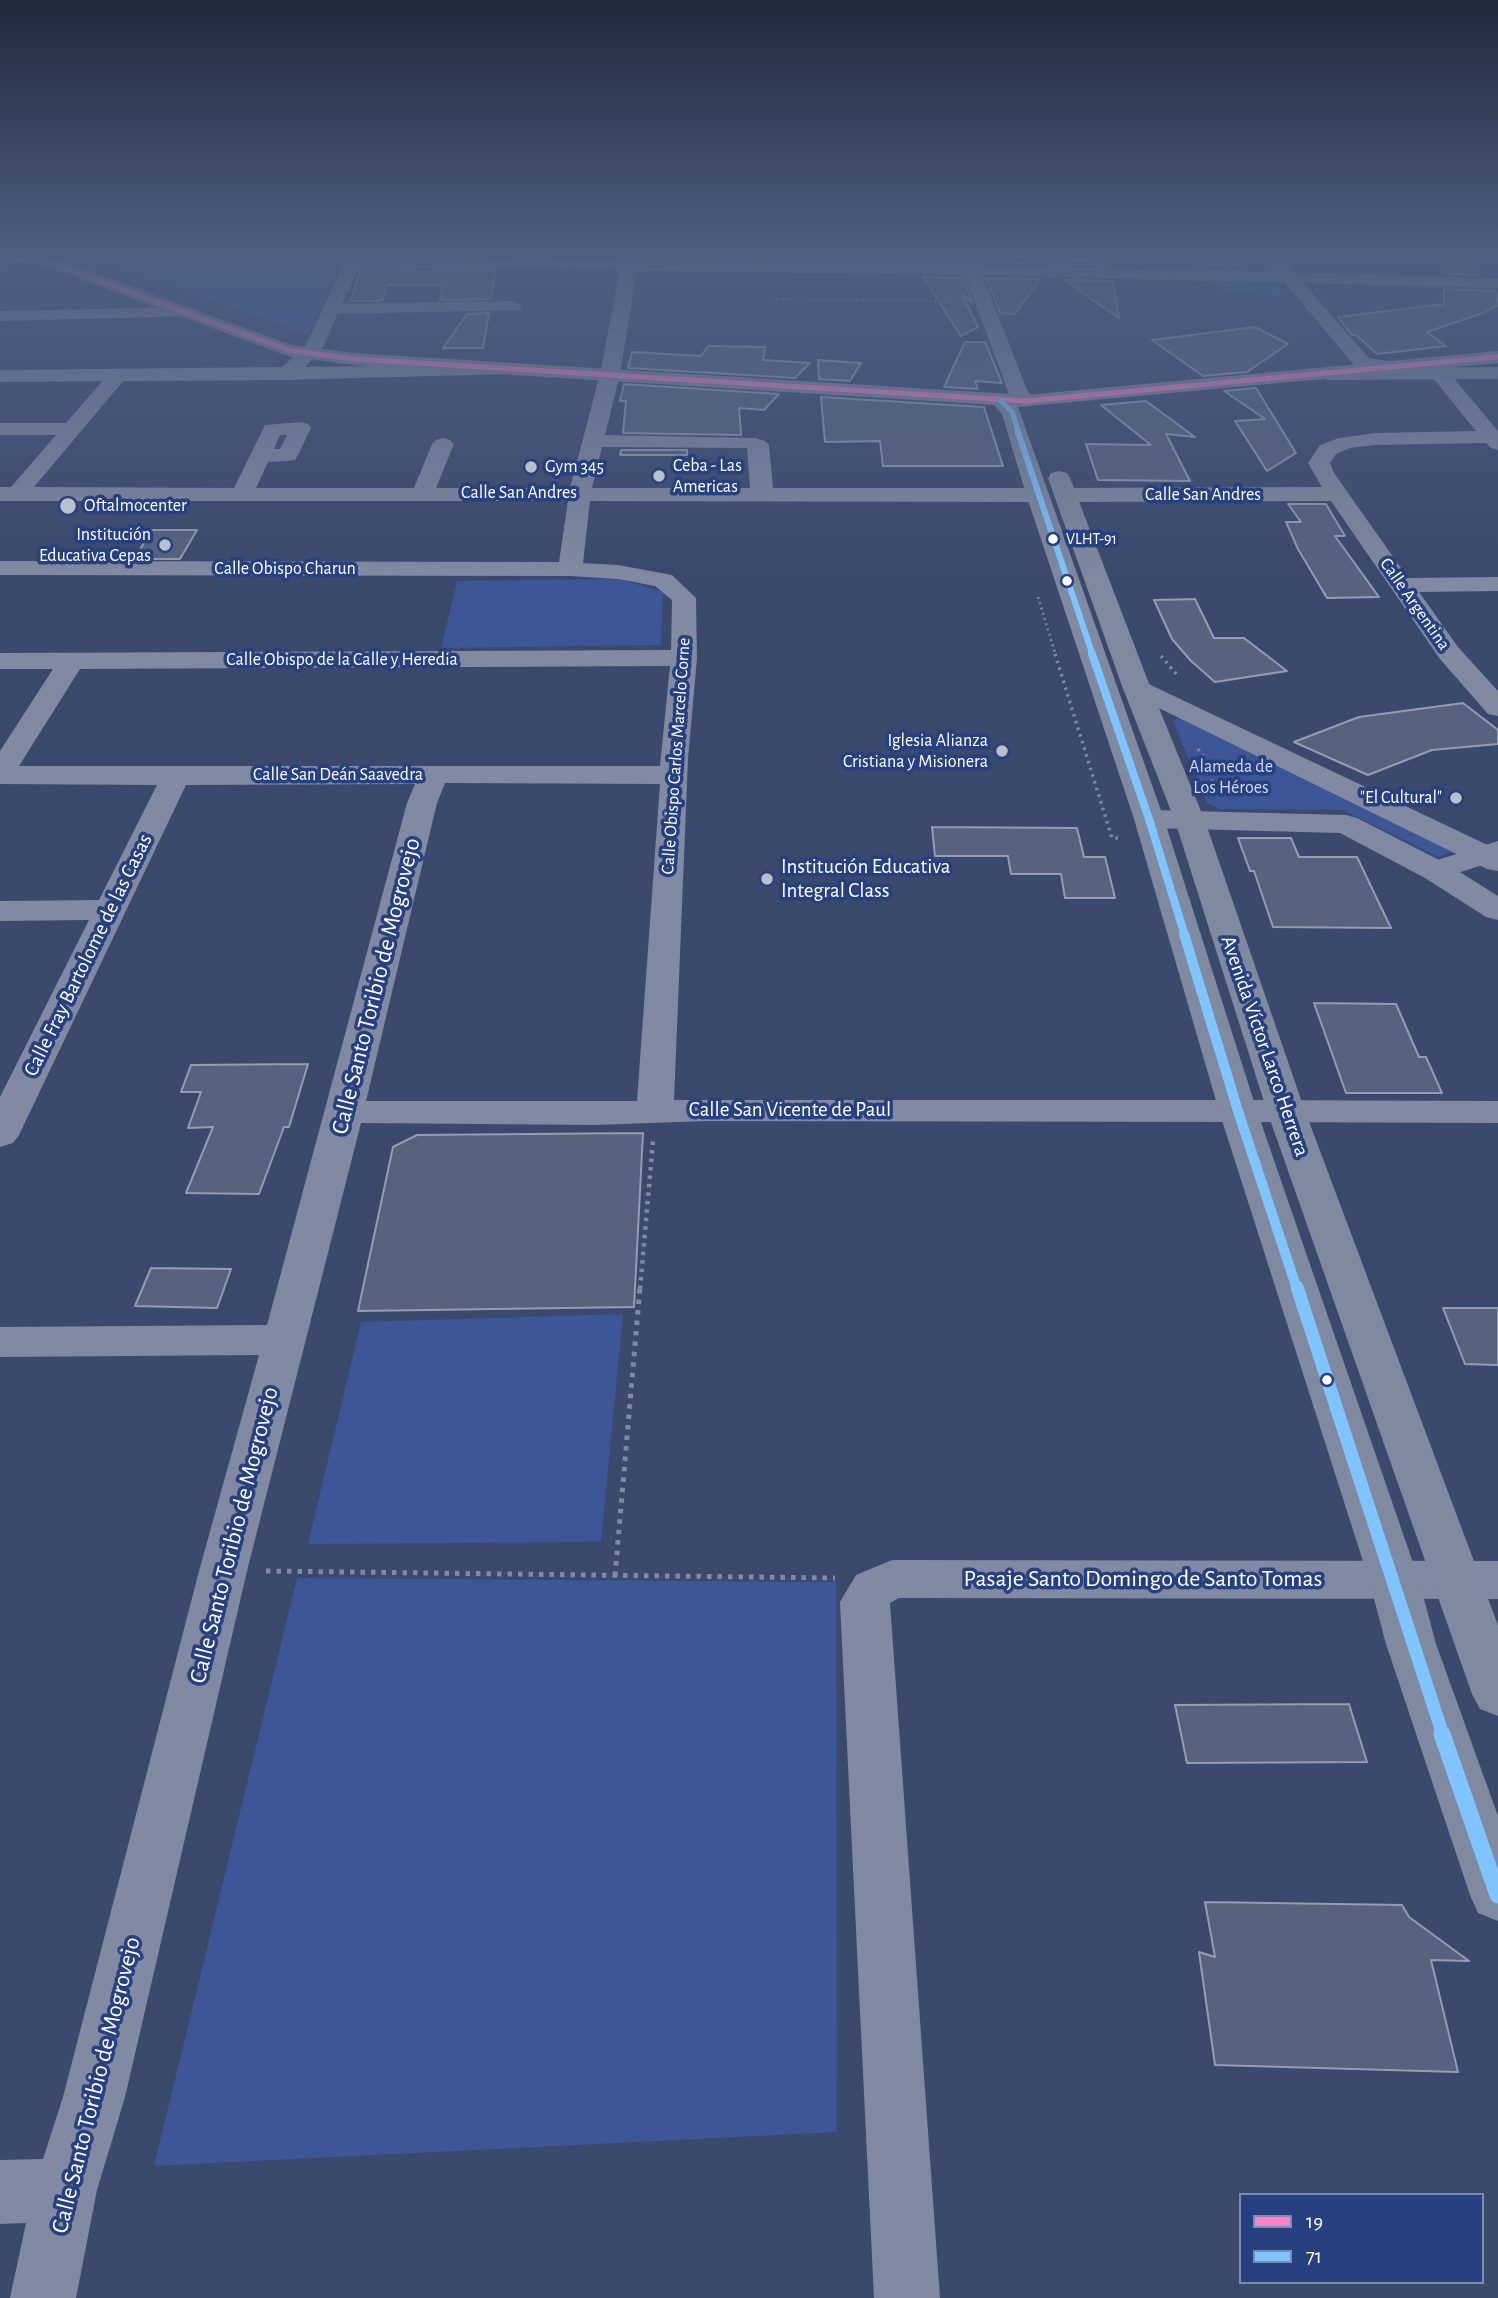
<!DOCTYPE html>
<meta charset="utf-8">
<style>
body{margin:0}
#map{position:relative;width:1498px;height:2298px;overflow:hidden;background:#3b496c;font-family:"Alegreya Sans",sans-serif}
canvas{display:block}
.legend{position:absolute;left:1239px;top:2193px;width:245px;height:91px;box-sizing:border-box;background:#274080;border:2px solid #7d8cb3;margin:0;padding:9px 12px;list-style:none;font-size:21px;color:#fff}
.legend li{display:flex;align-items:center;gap:14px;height:35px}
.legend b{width:35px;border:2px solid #7d8cb3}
</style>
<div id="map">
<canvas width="1498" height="2298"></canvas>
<ul class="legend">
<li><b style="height:9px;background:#ff80c5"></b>19</li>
<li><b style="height:9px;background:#80c4ff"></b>71</li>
</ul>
</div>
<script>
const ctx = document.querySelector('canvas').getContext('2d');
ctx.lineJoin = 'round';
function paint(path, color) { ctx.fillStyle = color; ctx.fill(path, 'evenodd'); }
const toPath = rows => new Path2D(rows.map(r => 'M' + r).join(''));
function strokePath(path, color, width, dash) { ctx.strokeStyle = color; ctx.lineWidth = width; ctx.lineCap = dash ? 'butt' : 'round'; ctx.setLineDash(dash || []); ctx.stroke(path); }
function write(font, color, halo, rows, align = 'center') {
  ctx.font = font + ' "Alegreya Sans",sans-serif'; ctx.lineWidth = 7; ctx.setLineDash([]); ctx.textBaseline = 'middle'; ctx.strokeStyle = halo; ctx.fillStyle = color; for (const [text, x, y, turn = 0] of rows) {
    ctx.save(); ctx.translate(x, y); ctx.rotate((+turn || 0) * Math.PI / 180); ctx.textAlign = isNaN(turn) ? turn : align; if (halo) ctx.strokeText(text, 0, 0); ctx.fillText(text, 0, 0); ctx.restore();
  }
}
paint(toPath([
 [94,257,341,257,308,335],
 [1216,281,1280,283,1284,294,1219,292],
 [619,579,663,592,661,645,441,648,457,581],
 [1178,718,1185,721,1453,852,1438,857,1343,810,1220,809,1207,803,1173,721],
 [623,1314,601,1542,308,1544,361,1322],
 [297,1578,836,1582,837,2132,154,2166]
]), '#3c5697');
const building = toPath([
 [910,257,957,257,958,262,912,262,910,257],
 [978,257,1109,260,1110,266,980,262,978,257],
 [1442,257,1464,257,1481,275,1443,274,1442,257],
 [360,270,496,271,491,299,440,300,443,285,387,285,383,299,380,301,351,301,360,270],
 [923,277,963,278,973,303,962,294,978,327,961,336,923,277],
 [986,278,1040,279,1015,314,1000,313,986,278],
 [1064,280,1113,281,1119,318,1064,280],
 [1444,289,1496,291,1498,305,1486,312,1427,332,1446,346,1377,354,1356,335,1352,335,1338,317,1444,304,1444,289],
 [489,313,483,348,443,348,467,314,489,313],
 [1255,327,1288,344,1247,372,1203,376,1152,340,1255,327],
 [965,342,985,342,1002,383,975,381,978,389,944,387,965,342],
 [708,346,765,347,763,360,810,363,795,378,628,368,632,352,701,356,708,346],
 [818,360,861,363,850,381,819,379,818,360],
 [624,384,779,394,764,410,739,408,741,435,623,433,626,401,620,401,624,384],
 [1256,388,1296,453,1267,471,1235,421,1265,419,1224,391,1256,388],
 [821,397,984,407,1003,466,883,466,880,441,825,442,821,397],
 [1146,401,1195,437,1166,434,1190,481,1098,480,1086,444,1151,445,1101,405,1146,401],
 [621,450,687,450,687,455,620,455,621,450],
 [1288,504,1326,504,1345,536,1335,536,1379,597,1327,598,1298,549,1286,522,1301,522,1288,504],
 [152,530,197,530,180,559,134,559,152,530],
 [1195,599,1214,638,1244,638,1287,671,1215,682,1191,661,1172,639,1154,600,1195,599],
 [1463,703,1498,730,1498,744,1432,750,1368,775,1294,742,1359,717,1463,703],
 [932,827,1077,828,1084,857,1105,857,1115,898,1065,898,1061,874,1011,874,1008,856,935,856,932,827],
 [1238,838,1291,838,1299,857,1357,857,1391,928,1273,927,1254,871,1250,871,1238,838],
 [1314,1003,1396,1004,1419,1057,1426,1057,1442,1093,1346,1093,1314,1003],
 [308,1064,289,1127,284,1127,259,1194,186,1193,213,1127,188,1128,201,1092,181,1092,191,1065,308,1064],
 [643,1133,634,1307,358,1311,393,1147,417,1135,643,1133],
 [151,1268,231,1269,217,1308,135,1306,151,1268],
 [1443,1308,1498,1308,1498,1365,1465,1364,1443,1308],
 [1349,1704,1367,1762,1187,1763,1175,1705,1349,1704],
 [1205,1902,1402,1905,1409,1917,1469,1961,1431,1960,1458,2072,1215,2065,1199,1952,1215,1957,1205,1902]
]);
paint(building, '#56627e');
strokePath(building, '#949db1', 2);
strokePath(toPath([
 [772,299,956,301]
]), '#818aa2', 2, [2, 2.5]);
strokePath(toPath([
 [1038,597,1056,656]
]), '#818aa2', 2.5, [2, 3.5]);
strokePath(toPath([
 [1055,654,1112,838,1121,838],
 [1161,656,1178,676],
 [1198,749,1212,768,1213,788]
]), '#818aa2', 3.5, [2.5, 4.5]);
strokePath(toPath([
 [640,1289,653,1141]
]), '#818aa2', 4.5, [3.5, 5]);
strokePath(toPath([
 [266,1571,835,1578],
 [615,1576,640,1287]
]), '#818aa2', 5, [4.5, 6]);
paint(toPath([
 [0,257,32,257,30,260,0,266,0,257],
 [352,257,622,260,623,257,639,257,639,261,962,265,959,257,975,257,978,265,1498,278,1498,288,982,275,1028,392,1036,401,1033,405,1026,407,1019,405,1009,394,965,275,637,271,620,374,605,435,756,438,765,441,769,445,773,488,1038,488,1046,490,1049,495,1046,500,1038,502,590,501,583,563,618,565,672,575,696,598,697,658,688,759,674,1100,1238,1100,1251,1103,1257,1111,1251,1119,1238,1122,707,1121,595,1125,361,1123,247,1571,125,2097,97,2190,76,2298,10,2298,26,2223,0,2224,0,2160,43,2159,63,2097,199,1571,259,1355,0,1357,0,1327,267,1325,407,803,415,784,186,785,19,1135,13,1143,0,1147,0,1097,89,920,0,921,0,901,99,900,157,785,0,784,0,751,53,669,0,669,0,653,671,650,672,600,655,586,618,579,570,576,0,575,0,561,559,562,568,501,0,501,0,487,11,487,56,435,0,435,0,423,66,423,110,372,117,370,124,372,127,376,124,380,34,487,234,488,265,425,301,422,308,424,311,428,298,455,295,460,287,461,268,462,256,488,414,488,432,444,436,440,443,438,450,440,454,444,436,488,570,488,600,374,620,270,353,267,345,262,352,257],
 [280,435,287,435,280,449,274,449,280,435],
 [602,447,747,448,750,488,592,488,602,447],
 [670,666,660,766,19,766,80,669,670,666],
 [445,783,660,784,637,1101,366,1101,437,803,445,783],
 [513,301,522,306,519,310,332,314,323,309,332,304,513,301],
 [185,307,191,308,194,312,191,316,0,321,0,311,185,307],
 [1439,367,1446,369,1498,431,1498,450,1491,448,1486,443,1376,445,1350,448,1336,454,1330,463,1334,473,1408,578,1498,577,1498,591,1419,592,1458,647,1498,691,1498,716,1488,714,1440,659,1331,501,1065,502,1057,500,1054,495,1057,490,1065,488,1322,487,1308,463,1320,445,1339,438,1376,433,1476,431,1429,373,1439,367],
 [1498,841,1498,860,1436,880,1425,878,1420,871,1425,864,1498,841],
 [892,1560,1498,1561,1498,1599,899,1598,890,1603,940,2298,874,2298,840,1602,856,1575,892,1560]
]), '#818aa2');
paint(toPath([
 [347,257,363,257,323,347,305,367,498,364,508,370,505,374,286,380,0,382,0,370,282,367,306,345,347,257],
 [1263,257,1280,257,1369,358,1423,367,1426,371,1423,375,1416,377,1356,367,1263,257],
 [1136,678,1498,850,1498,871,1487,869,1126,692,1122,686,1126,680,1136,678],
 [1149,810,1346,815,1357,818,1447,864,1498,896,1498,920,1486,917,1425,878,1340,833,1149,828,1138,825,1134,819,1138,813,1149,810],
 [1238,1100,1498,1101,1498,1123,1238,1122,1225,1119,1219,1111,1225,1103,1238,1100]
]), '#818aa2');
paint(toPath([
 [1498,367,1498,379,1327,380,1317,374,1327,368,1498,367]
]), '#7c859f');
paint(toPath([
 [26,257,51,257,291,345,354,353,1026,395,1498,351,1498,363,1018,407,1164,819,1257,1111,1419,1580,1436,1644,1498,1816,1498,1921,1478,1913,1470,1895,1386,1644,1369,1580,1219,1111,1134,819,1025,491,1002,414,994,405,354,365,288,356,28,260,26,257],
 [1059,471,1067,473,1070,478,1150,686,1205,821,1305,1111,1498,1625,1498,1716,1480,1709,1472,1694,1267,1111,1175,821,1122,686,1048,478,1051,473,1059,471]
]), '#7f89a0');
strokePath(toPath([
 [34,257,288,350,354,359,1026,401,1498,357]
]), '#ff80c5', 5);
strokePath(toPath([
 [1001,401,1012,412,1019,434]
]), '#80c4ff', 5);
strokePath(toPath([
 [1018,432,1093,656]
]), '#80c4ff', 6);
strokePath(toPath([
 [1092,654,1149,819,1185,936]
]), '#80c4ff', 8);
strokePath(toPath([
 [1184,934,1238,1111,1297,1289]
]), '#80c4ff', 10);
strokePath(toPath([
 [1297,1287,1443,1735]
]), '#80c4ff', 13);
strokePath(toPath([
 [1442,1734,1498,1895]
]), '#80c4ff', 17);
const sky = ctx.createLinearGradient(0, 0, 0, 579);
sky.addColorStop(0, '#20283b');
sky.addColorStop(0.44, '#4f5f83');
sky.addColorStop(1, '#4f5f8300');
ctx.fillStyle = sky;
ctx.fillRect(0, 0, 1498, 579);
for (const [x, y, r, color] of [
 [531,467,7,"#babfcc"],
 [659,476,7,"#babfcc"],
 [68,506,9,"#babfcc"],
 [1053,539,6,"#fff"],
 [165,545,7,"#babfcc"],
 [1067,581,6,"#fff"],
 [1002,751,7,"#babfcc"],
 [1456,798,7,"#babfcc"],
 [767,879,7,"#babfcc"],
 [1327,1380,6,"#fff"]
]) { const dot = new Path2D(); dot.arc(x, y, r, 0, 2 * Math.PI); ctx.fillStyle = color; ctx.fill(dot); strokePath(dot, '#274080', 2.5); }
write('16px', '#fff', '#274080', [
 ["VLHT-91",1066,539]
], 'left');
write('18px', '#fff', '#274080', [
 ["Ceba - Las",673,466],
 ["Americas",673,487],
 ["Gym 345",545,467],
 ["Oftalmocenter",84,506],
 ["Institución",151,535,"right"],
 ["Educativa Cepas",151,556,"right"],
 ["Iglesia Alianza",988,741,"right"],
 ["Cristiana y Misionera",988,762,"right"],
 ["\"El Cultural\"",1442,798,"right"]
], 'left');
write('18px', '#fff', '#274080', [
 ["Calle San Andres",519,493],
 ["Calle San Andres",1203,495],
 ["Calle Obispo Charun",285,569],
 ["Calle Argentina",1415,604,55],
 ["Calle Obispo de la Calle y Heredia",342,660],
 ["Calle Obispo Carlos Marcelo Corne",676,756,-86],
 ["Calle San Deán Saavedra",338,775]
]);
write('18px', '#d2dcf5', '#274080', [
 ["Alameda de",1231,767],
 ["Los Héroes",1231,788]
]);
write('21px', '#fff', '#274080', [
 ["Institución Educativa",781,867],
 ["Integral Class",781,891]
], 'left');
write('21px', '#fff', '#274080', [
 ["Calle Fray Bartolome de las Casas",88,955,-64],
 ["Avenida Víctor Larco Herrera",1265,1046,71],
 ["Calle San Vicente de Paul",790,1110]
]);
write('24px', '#fff', '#274080', [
 ["Calle Santo Toribio de Mogrovejo",376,986,-76],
 ["Calle Santo Toribio de Mogrovejo",234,1535,-76],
 ["Pasaje Santo Domingo de Santo Tomas",1143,1579],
 ["Calle Santo Toribio de Mogrovejo",96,2085,-76]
]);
</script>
